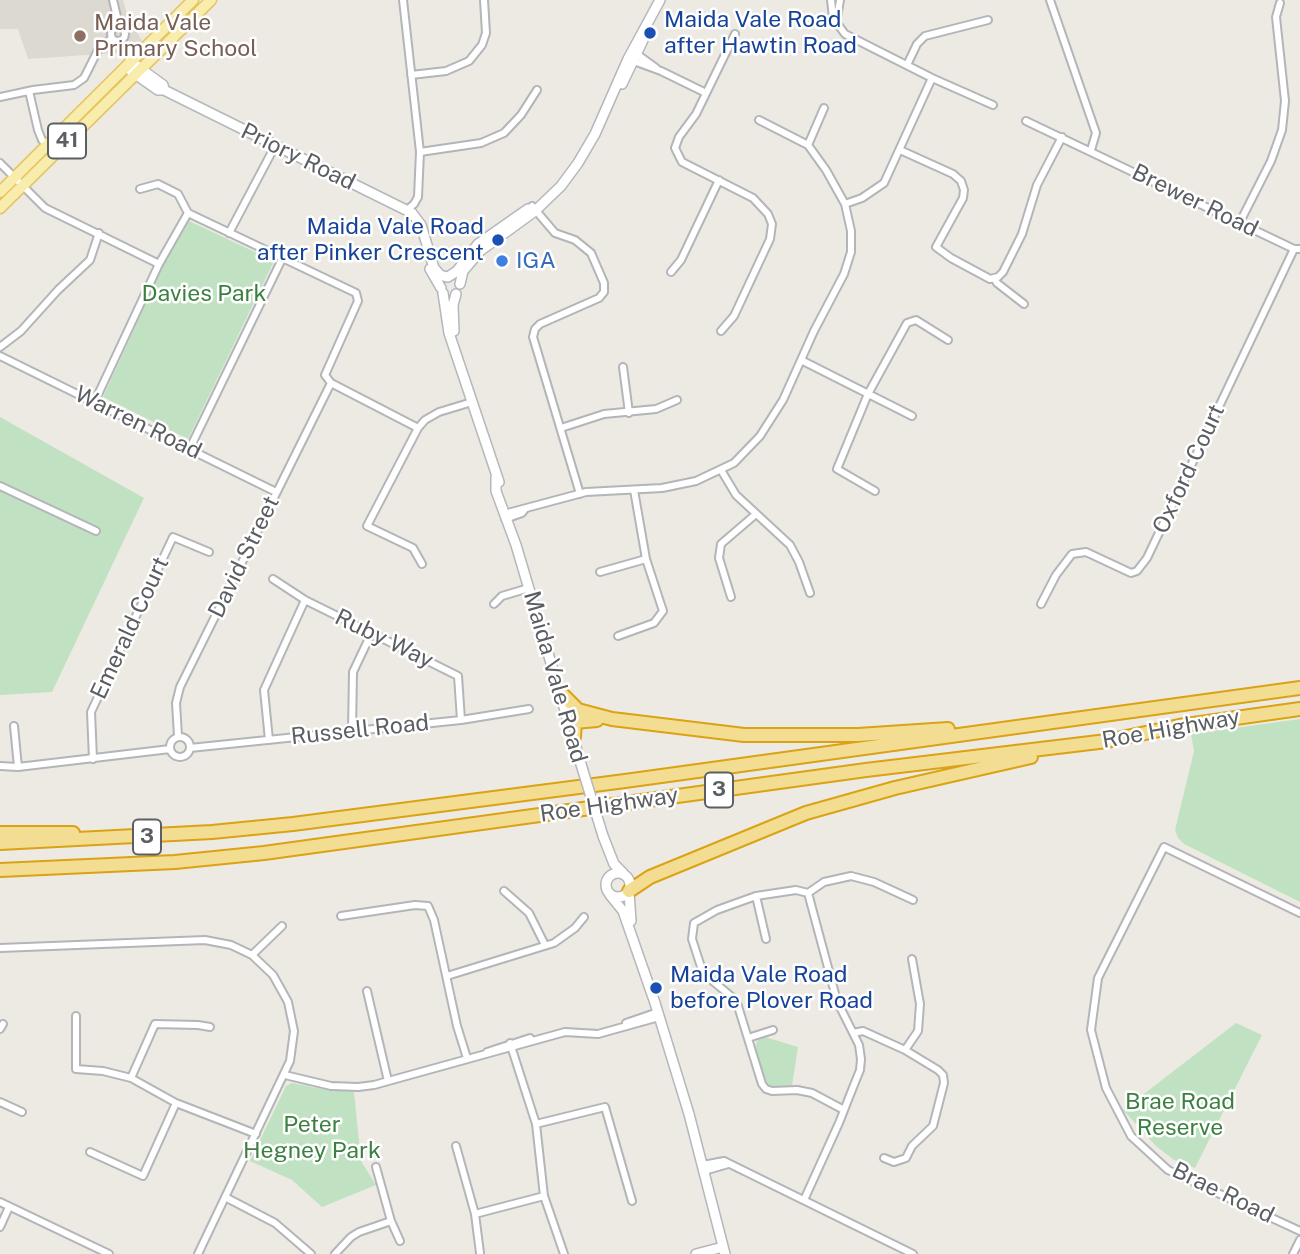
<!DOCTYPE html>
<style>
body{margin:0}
canvas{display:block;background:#eceae2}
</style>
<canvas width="1300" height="1254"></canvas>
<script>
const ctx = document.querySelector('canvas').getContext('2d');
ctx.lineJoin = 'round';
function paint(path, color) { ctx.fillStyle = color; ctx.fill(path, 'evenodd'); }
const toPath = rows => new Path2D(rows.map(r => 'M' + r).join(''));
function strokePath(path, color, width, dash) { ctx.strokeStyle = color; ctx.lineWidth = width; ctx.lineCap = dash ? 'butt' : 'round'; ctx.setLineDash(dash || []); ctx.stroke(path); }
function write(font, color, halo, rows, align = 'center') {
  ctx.font = font + ' "Public Sans",sans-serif'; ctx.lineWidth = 5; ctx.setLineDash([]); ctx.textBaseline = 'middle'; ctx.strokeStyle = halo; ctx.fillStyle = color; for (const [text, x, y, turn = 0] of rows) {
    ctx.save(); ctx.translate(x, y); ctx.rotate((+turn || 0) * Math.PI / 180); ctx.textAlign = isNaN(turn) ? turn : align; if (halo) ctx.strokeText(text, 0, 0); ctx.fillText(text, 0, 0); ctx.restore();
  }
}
paint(toPath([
 [0,0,123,0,127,14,143,43,130,52,28,59,18,29,0,29]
]), '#dcd9d1');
paint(toPath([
 [189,221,274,261,188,439,103,397,162,268],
 [0,417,144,498,52,692,0,695],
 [1300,719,1300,902,1184,844,1178,838,1175,830,1194,751,1191,734],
 [1236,1023,1262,1035,1195,1168,1174,1160,1156,1146,1123,1110],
 [765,1037,798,1047,792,1086,772,1089,766,1084,755,1048,757,1041],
 [292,1083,322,1089,354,1092,361,1161,376,1185,322,1207,292,1180,250,1161,286,1086]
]), '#c1e2c2');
const street = toPath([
 [113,0,118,21,116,27],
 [403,0,420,152,418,197,414,204,407,210],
 [831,0,833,18,845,34,932,78,993,105],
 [1050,0,1096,133,1091,150],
 [836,24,840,0],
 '111 34a7 7 0 1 1 14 0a7 7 0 1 1-14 0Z',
 [634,52,656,68],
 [631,60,661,71,706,93],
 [907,65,917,44,925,36,988,20],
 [411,75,446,71,469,61,482,45,486,33,484,0],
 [29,91,38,130,42,140,48,146],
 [0,97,33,90,74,85,84,78,98,50,112,38],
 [1026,121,1294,249,1300,249],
 [808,145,824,108],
 [900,150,953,174,961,181,964,190,963,198,936,247,951,258,990,279,998,277,1003,272,1022,234,1037,185,1062,137],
 [420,152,481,143,504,133,521,115,537,90],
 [0,163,45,208,159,264],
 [140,189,158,184,178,194,188,213,356,293,358,301,325,375,331,383,418,428,425,420,439,412,472,402],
 [845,204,862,198,884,183,932,78],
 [532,206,555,233,575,240,591,253,604,283,604,292,599,298,540,324,535,329,533,337,580,494],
 [1240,222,1271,161,1282,130,1285,101,1276,17,1280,3],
 [229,233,275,146],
 [671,272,681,260,719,180],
 [994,278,997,283,1024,304],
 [721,331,734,316,770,239,772,224,768,214,753,198,682,162,675,148,679,137,696,114,735,34],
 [0,347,21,331,58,290,90,260,99,233],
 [0,356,276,492],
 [801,360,912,416],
 [623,367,629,413],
 [95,401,159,264,188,213],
 [418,428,367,526,413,548,422,564],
 [561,428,604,414,656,409,677,400],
 [190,448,282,259],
 [721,470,736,495,790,545,799,562,810,593],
 [0,486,96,531],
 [875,491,837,469,868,394,907,323,916,320,948,340],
 [504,514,586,492,662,488,696,481,734,463,760,436,783,400,814,331,844,274,851,252,851,231,845,204,826,170,808,145,759,120],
 [505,519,522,513,525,509],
 [600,572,646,559],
 [273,579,305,600,458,676,461,720],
 [731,597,719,558,721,544,756,514],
 [494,604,502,596,529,588],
 [1041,604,1056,575,1072,554,1086,552,1131,573,1137,571,1147,558,1294,249],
 [618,636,654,623,663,611,646,559,634,490],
 [14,726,18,767],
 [352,731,353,672,371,634],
 [178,736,176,703,180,687,331,383],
 '170 747a10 10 0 1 1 20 0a10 10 0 1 1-20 0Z',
 [269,740,264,690,305,600],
 [190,748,461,720,529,709],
 [93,759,91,712,173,537,209,552],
 [0,766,18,767,170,749],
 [504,891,529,913,545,945],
 [808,893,824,882,851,876,874,882,913,900],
 [756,896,766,939],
 [1300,913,1164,847,1098,978,1091,1030,1106,1088,1131,1136,1168,1170,1300,1231],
 [341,916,415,905,428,906,434,920,457,1026,467,1058],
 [0,948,205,940,231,945,252,955,273,975,288,1002,294,1031,290,1061,198,1254],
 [252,955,282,926],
 [447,976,554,943,575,928,584,917],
 [367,991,388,1081],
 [76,1016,76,1069,103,1071,131,1078,176,1103,256,1134],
 [626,1023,658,1012],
 [0,1029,3,1024],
 [853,1033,863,1031,905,1050,938,1070,943,1075,944,1083,933,1126,912,1146,906,1158,894,1162,884,1158],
 [748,1038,773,1030],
 [510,1043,536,1124,544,1196,564,1254],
 [905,1050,918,1031,920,1004,912,959],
 [487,1052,530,1038],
 [285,1075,331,1086,358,1087,374,1085,565,1032,598,1034,659,1017],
 [131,1078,155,1024,198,1025,210,1027],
 [0,1102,22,1112],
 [536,1124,605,1107,632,1201],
 [456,1146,475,1214,480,1253],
 [90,1152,143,1176,176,1103],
 [703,1165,724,1161,730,1164,913,1254],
 [376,1167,391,1221,400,1241],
 [704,1171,728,1164],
 [225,1197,275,1223,311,1254],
 [804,1200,839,1123,850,1095,860,1070,861,1059,859,1045,837,1001,808,893,796,890,756,896,717,910,694,923,692,939,703,973,732,997,737,1003,762,1084,766,1089,772,1091,797,1090,812,1093,844,1110],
 [0,1202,109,1254],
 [475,1214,544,1196],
 [0,1227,9,1207],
 [335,1254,351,1237,359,1232,391,1221],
 [1293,1254,1300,1240]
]);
const secondary = toPath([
 [130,61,163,85,164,90],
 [131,71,158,90,164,90,412,213,421,225,434,268,440,275,447,277],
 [622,84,643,40],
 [430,269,441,288],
 [448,277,457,271,478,244,528,209],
 [460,284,463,271,480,251,535,211,561,186,578,163,595,134,628,59,660,0],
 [443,293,449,333,499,482],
 [454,331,453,305,456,294],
 [496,477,496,491,516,545,580,761],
 [603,836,614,864,623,873],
 '606 885a12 12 0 1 1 24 0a12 12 0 1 1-24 0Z',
 [629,892,631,921],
 [610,895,623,911,655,1003,689,1114,725,1254],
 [696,1254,723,1247]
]);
const primary = toPath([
 [0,192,193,0],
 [0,208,211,0]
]);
const highway = toPath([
 [561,693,578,710,612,719,744,735,858,735,948,729],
 [574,737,575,722,597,720],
 [0,833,73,833],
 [0,843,212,832,293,824,625,781,1300,688],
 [0,870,175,862,264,853,866,770,1107,741,1179,726,1300,709],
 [629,891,650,877,806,813,895,788,1031,757]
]);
strokePath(street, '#b3b5b9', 10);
strokePath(secondary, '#b4b7bc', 12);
strokePath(primary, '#e4c463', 13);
strokePath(highway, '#dba214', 16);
strokePath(street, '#fff', 6);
strokePath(secondary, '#fff', 9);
strokePath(primary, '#f8edac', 10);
strokePath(highway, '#f3dd92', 12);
const secondaryBridge = toPath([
 [580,761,603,836]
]);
strokePath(secondaryBridge, '#b4b7bc', 12, []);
strokePath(secondaryBridge, '#fff', 9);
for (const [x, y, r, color] of [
 [650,33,7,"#1a4fb4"],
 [80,36,7,"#8d6e63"],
 [498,240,7,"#1a4fb4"],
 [502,261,7,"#3f7fe0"],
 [656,988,7,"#1a4fb4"]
]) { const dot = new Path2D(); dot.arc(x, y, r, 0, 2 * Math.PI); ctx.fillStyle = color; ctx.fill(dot); strokePath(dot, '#fff', 2.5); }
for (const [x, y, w] of [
 [67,141,38],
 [719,790,28],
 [147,837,28]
]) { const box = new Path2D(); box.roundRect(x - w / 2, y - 17.5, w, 35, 5); ctx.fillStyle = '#fff'; ctx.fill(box); strokePath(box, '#5b5e62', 2); }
write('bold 21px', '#5b5e62', null, [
 ["41",67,141],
 ["3",719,790],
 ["3",147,837]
]);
write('23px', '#164399', '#fff', [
 ["Maida Vale Road",664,20],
 ["after Hawtin Road",664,46],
 ["Maida Vale Road",484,227,"right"],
 ["after Pinker Crescent",484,253,"right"],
 ["Maida Vale Road",670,975],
 ["before Plover Road",670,1001]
], 'left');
write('23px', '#785e54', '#fff', [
 ["Maida Vale",94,23],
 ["Primary School",94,49]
], 'left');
write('23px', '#5b5e62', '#fff', [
 ["Priory Road",298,157,26],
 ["Brewer Road",1195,201,26],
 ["Warren Road",138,423,26],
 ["Oxford Court",1189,469,-65],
 ["David Street",244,557,-64],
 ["Emerald Court",130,628,-65],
 ["Ruby Way",384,639,26],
 ["Maida Vale Road",555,677,74],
 ["Roe Highway",1171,729,-10],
 ["Russell Road",360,730,-6],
 ["Roe Highway",609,805,-8],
 ["Brae Road",1223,1193,26]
]);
write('23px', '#366cbe', '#fff', [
 ["IGA",516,261]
], 'left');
write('23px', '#3c8041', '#fff', [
 ["Davies Park",204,294],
 ["Brae Road",1180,1102],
 ["Reserve",1180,1128],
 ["Peter",312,1125],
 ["Hegney Park",312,1151]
]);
</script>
